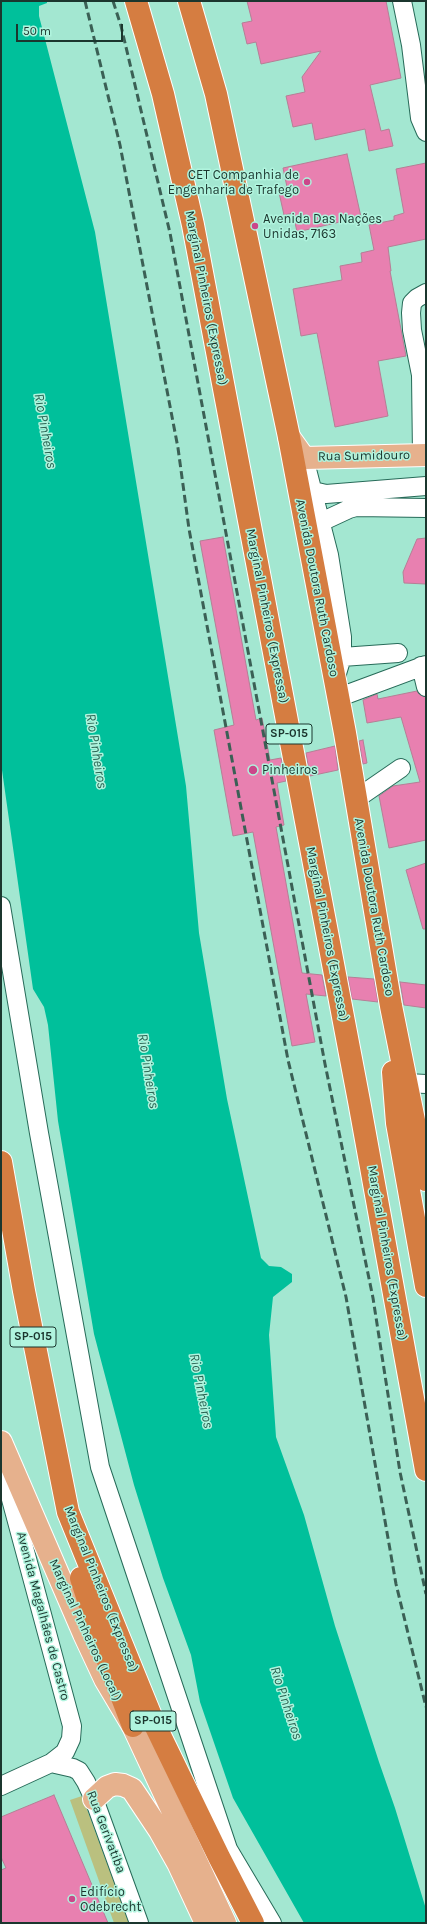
<!DOCTYPE html>
<meta charset="utf-8">
<style>
body{margin:0}
#map{position:relative;width:427px;height:1924px;overflow:hidden;background:#a3e7d1;font-family:Karla,sans-serif}
canvas{display:block}
.frame{position:absolute;inset:0;border:2px solid #1b362e;pointer-events:none}
.scale{position:absolute;left:16px;top:24px;width:107px;height:18px;box-sizing:border-box;border:2px solid #1b362e;border-top:0;padding-left:5px;font-size:12px;line-height:14px;white-space:nowrap;color:#1b362e;-webkit-text-stroke:3px #b0f4de;paint-order:stroke}
</style>
<div id="map">
<canvas width="427" height="1924"></canvas>
<div class="frame"></div>
<div class="scale">50 m</div>
</div>
<script>
const ctx = document.querySelector('canvas').getContext('2d');
ctx.lineJoin = 'round';
function paint(path, color) { ctx.fillStyle = color; ctx.fill(path, 'evenodd'); }
const toPath = rows => new Path2D(rows.map(r => 'M' + r).join(''));
function strokePath(path, color, width, dash) { ctx.strokeStyle = color; ctx.lineWidth = width; ctx.lineCap = dash ? 'butt' : 'round'; ctx.setLineDash(dash || []); ctx.stroke(path); }
function write(font, color, halo, rows, align = 'center') {
  ctx.font = font + ' Karla,sans-serif'; ctx.lineWidth = 3; ctx.setLineDash([]); ctx.textBaseline = 'middle'; ctx.strokeStyle = halo; ctx.fillStyle = color; for (const [text, x, y, turn = 0] of rows) {
    ctx.save(); ctx.translate(x, y); ctx.rotate((+turn || 0) * Math.PI / 180); ctx.textAlign = isNaN(turn) ? turn : align; if (halo) ctx.strokeText(text, 0, 0); ctx.fillText(text, 0, 0); ctx.restore();
  }
}
paint(toPath([
 [82,1796,129,1923,114,1923,70,1800]
]), '#bac07f');
paint(toPath([
 [1,1,47,1,47,3,39,6,39,16,95,232,186,786,199,933,227,1099,261,1258,269,1266,281,1267,292,1274,292,1282,273,1297,269,1335,276,1437,304,1515,335,1626,379,1762,395,1808,426,1909,426,1923,304,1923,233,1798,200,1702,191,1655,163,1578,134,1485,94,1334,58,1121,48,1025,44,1007,33,989,1,763]
]), '#00c09b');
const building = toPath([
 [247,1,386,1,401,78,370,85,381,131,389,129,393,146,369,151,365,129,315,140,312,123,293,127,286,96,305,92,302,77,321,51,261,64,256,42,247,44,242,23,252,21,247,1],
 [347,154,361,217,297,232,293,213,284,215,278,188,287,187,283,168,347,154],
 [426,163,426,239,388,247,391,271,390,271,406,356,378,361,388,416,335,427,317,333,301,336,293,289,342,280,340,266,362,262,361,253,374,250,369,225,394,220,394,216,404,213,396,169,426,163],
 [223,537,256,720,262,718,270,760,281,758,286,781,277,783,284,825,276,827,302,973,322,975,326,996,306,994,315,1042,292,1046,253,832,233,836,214,730,234,725,200,541,223,537],
 [426,538,426,584,404,583,403,572,417,539,426,538],
 [417,691,419,694,426,697,426,840,389,848,379,796,393,786,420,782,401,717,367,723,363,700,377,694,378,699,417,691],
 [363,740,367,763,363,764,359,741,363,740],
 [335,746,338,770,310,776,306,753,335,746],
 [426,863,426,929,423,929,406,870,426,863],
 [348,977,374,979,378,1002,352,999,348,977],
 [400,982,426,985,426,1008,404,1005,400,982],
 [54,1795,108,1923,1,1923,1,1870,6,1868,1,1857,1,1817,54,1795]
]);
paint(building, '#e880b0');
strokePath(building, '#b57e95', 1);
const minor = toPath([
 [402,1,411,45,420,118,426,132],
 [426,293,417,298,412,303,411,313,412,330,421,375,426,368],
 [421,375,422,455],
 [304,458,329,555,342,637,342,657,335,680],
 [313,491,326,494,426,486],
 [321,522,349,509,356,507,426,508],
 [342,657,398,653],
 [421,666,426,687],
 [337,698,426,665],
 [356,799,401,768],
 [1,906,39,1133,100,1467,228,1849,272,1923],
 [407,1083,426,1084],
 [1,1462,72,1726,71,1739,65,1752,51,1763,1,1786],
 [51,1763,73,1768,79,1771,86,1782,94,1799,139,1923]
]);
const major = toPath([
 [289,437,304,458,426,455],
 [1,1442,84,1634,105,1679,133,1726,225,1923],
 [94,1799,107,1787,115,1784,123,1785,132,1789,160,1831,178,1863,206,1923]
]);
const highway = toPath([
 [136,1,163,94,193,225,359,1101,426,1470],
 [189,1,216,94,289,437,345,733,391,1006,426,1180],
 [393,1072,397,1123,426,1286],
 [1,1162,24,1291,68,1512,153,1721,219,1857,253,1923],
 [81,1578,108,1661,133,1726]
]);
strokePath(minor, '#276b59', 20);
strokePath(major, '#fff', 24);
strokePath(highway, '#fff', 24);
strokePath(minor, '#fff', 18);
strokePath(major, '#e6b18d', 22);
strokePath(highway, '#d57d41', 22);
strokePath(toPath([
 [85,1,120,145,178,448,189,529,288,1060,346,1297,396,1584,426,1707],
 [113,1,121,26,170,233,325,1064,373,1298,400,1472,426,1594]
]), '#3b6055', 3, [8, 4]);
for (const [x, y, r, color] of [
 [307,182,4,"#cb478a"],
 [255,226,4,"#cb478a"],
 [253,770,5,"#cb478a"],
 [72,1899,4,"#cb478a"]
]) { const dot = new Path2D(); dot.arc(x, y, r, 0, 2 * Math.PI); ctx.fillStyle = color; ctx.fill(dot); strokePath(dot, '#b0f4de', 1.5); }
for (const [x, y, w] of [
 [289,734,46],
 [33,1337,46],
 [153,1721,46]
]) { const box = new Path2D(); box.roundRect(x - w / 2, y - 10, w, 20, 3); ctx.fillStyle = '#b0f4de'; ctx.fill(box); strokePath(box, '#1b362e', 1); }
write('bold 12px', '#1b362e', null, [
 ["SP-015",289,734],
 ["SP-015",33,1337],
 ["SP-015",153,1721]
]);
write('13px', '#1b362e', '#b0f4de', [
 ["CET Companhia de",299,175,"right"],
 ["Engenharia de Trafego",299,190,"right"],
 ["Avenida Das Nações",263,219],
 ["Unidas, 7163",263,234],
 ["Pinheiros",262,770],
 ["Edifício",80,1892],
 ["Odebrecht",80,1907]
], 'left');
write('13px', '#1b362e', '#b0f4de', [
 ["Marginal Pinheiros (Expressa)",206,298,79],
 ["Rua Sumidouro",364,456,-1],
 ["Avenida Doutora Ruth Cardoso",317,588,79],
 ["Marginal Pinheiros (Expressa)",267,616,79],
 ["Avenida Doutora Ruth Cardoso",374,907,80],
 ["Marginal Pinheiros (Expressa)",327,934,79],
 ["Marginal Pinheiros (Expressa)",387,1253,80],
 ["Marginal Pinheiros (Expressa)",101,1589,68],
 ["Avenida Magalhães de Castro",43,1616,75],
 ["Marginal Pinheiros (Local)",85,1630,65],
 ["Rua Gerivatiba",106,1832,69]
]);
write('italic 14px', '#296453', '#b0f4de', [
 ["Rio Pinheiros",45,431,80],
 ["Rio Pinheiros",96,751,81],
 ["Rio Pinheiros",148,1071,81],
 ["Rio Pinheiros",201,1391,79],
 ["Rio Pinheiros",286,1703,72]
]);
</script>
